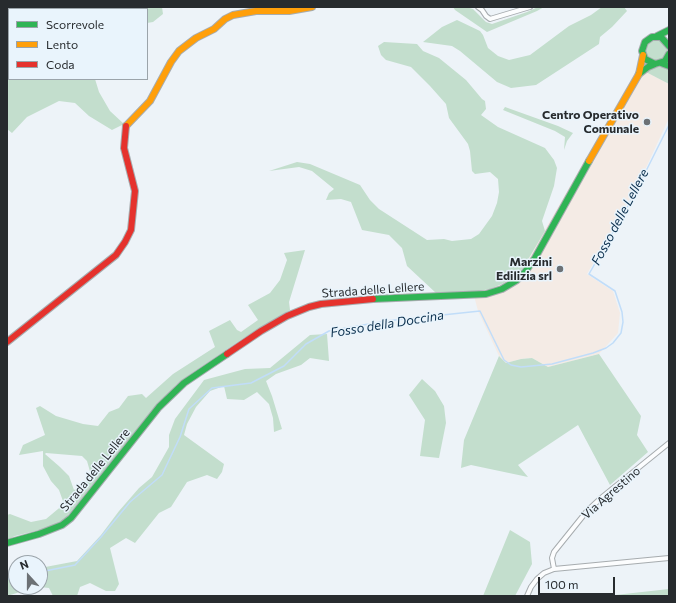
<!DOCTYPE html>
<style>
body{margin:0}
#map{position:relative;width:676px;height:603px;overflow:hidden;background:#edf3f8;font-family:Commissioner,sans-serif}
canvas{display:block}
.frame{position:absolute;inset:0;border:8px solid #272b2e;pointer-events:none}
.legend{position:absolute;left:8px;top:8px;width:140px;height:72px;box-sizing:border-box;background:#e9f4fc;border:1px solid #9ba4aa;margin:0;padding:5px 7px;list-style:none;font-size:12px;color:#272b2e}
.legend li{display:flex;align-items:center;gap:8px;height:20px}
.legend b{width:20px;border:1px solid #9ba4aa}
.north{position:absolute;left:8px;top:555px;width:40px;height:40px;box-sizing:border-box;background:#e9f4fc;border:1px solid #9ba4aa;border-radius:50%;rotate:339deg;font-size:11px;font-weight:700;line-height:16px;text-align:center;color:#272b2e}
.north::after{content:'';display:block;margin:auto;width:14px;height:18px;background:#6c7175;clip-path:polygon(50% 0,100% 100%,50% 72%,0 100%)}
.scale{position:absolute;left:538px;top:577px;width:77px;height:18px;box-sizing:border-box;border:2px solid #272b2e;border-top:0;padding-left:5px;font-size:12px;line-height:14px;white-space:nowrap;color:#272b2e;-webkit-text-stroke:3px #e9f4fc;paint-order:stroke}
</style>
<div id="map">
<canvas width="676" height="603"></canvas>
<div class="frame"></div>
<ul class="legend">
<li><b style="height:5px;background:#30b455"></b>Scorrevole</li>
<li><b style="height:5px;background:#ff9f0a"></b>Lento</li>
<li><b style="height:5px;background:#e5322d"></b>Coda</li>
</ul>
<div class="north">N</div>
<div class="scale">100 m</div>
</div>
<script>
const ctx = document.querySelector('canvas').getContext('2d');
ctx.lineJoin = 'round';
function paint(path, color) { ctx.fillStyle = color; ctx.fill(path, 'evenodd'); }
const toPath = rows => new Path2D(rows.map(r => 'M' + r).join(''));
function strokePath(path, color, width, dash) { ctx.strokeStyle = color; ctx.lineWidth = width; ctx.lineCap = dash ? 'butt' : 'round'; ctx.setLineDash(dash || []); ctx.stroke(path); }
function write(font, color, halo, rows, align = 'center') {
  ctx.font = font + ' Commissioner,sans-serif'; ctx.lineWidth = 3; ctx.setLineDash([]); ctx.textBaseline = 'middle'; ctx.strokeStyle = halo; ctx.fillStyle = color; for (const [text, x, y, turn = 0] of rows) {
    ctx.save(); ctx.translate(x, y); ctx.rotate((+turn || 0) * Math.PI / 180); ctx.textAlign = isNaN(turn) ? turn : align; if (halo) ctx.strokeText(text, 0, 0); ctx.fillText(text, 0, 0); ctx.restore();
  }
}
paint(toPath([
 [638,67,669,84,669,118,638,185,587,274,613,291,620,313,618,333,599,354,548,367,532,358,521,359,506,363,499,356,478,311,473,292,490,289,502,284,523,268]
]), '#f4ebe5');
paint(toPath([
 [45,7,162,7,163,14,153,22,147,23,147,9,44,9],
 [453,7,466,7,473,9,486,22,492,24,527,12,538,7,544,7,537,11,487,32,455,10],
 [602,7,624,7,627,11,612,27,600,37,599,44,536,85,511,88,497,82,460,51,452,46,423,42,442,27,457,20,480,31,483,35,488,48,498,56,509,60,530,55,569,26,591,15],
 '645 50a11 11 0 1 1 22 0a11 11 0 1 1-22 0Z',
 [384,42,417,44,423,51,439,58,466,80,482,99,485,101,486,109,481,115,498,127,545,148,554,160,557,168,554,186,542,221,545,231,523,268,516,276,502,284,490,289,473,292,436,293,407,266,402,248,389,235,362,230,351,202,341,199,326,200,329,193,334,189,312,171,299,167,269,171,297,162,310,164,360,185,370,200,379,209,427,240,444,239,452,241,471,239,479,234,492,216,497,203,499,192,498,179,490,172,475,174,472,171,470,151,468,144,449,118,446,104,430,86,411,67,386,60,381,55,378,46],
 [657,66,664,67,669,70,669,84,646,72],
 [9,70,9,79,95,79,99,92,110,111,124,124,112,130,89,116,75,103,59,101,27,117,12,133,7,129,7,72],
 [505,107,558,126,573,133,567,141,564,150,565,137,555,131,503,110],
 [305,250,289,302,290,310,242,339,189,375,176,385,153,409,65,519,48,528,15,536,7,540,7,515,10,514,31,522,46,519,64,504,59,490,51,481,43,466,43,451,19,455,23,445,45,435,36,408,40,406,56,416,83,424,98,426,109,412,119,408,128,396,142,394,146,398,173,374,215,347,209,331,230,320,237,330,241,332,258,320,248,305,270,293,280,280,287,260,284,253],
 [46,453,82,456,87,461,91,475,87,481,74,490,69,476,60,467,45,454],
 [327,334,329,361,310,358,301,365,276,374,266,381,272,396,282,429,274,432,273,418,269,404,257,392,244,400,227,399,224,386,210,391,196,407,187,424,184,435,224,464,222,472,217,479,207,475,187,482,171,507,159,513,135,543,126,538,110,548,119,584,115,591,106,591,90,583,80,587,77,596,53,596,49,588,40,587,40,568,77,561,101,535,119,511,139,488,152,477,169,447,169,435,175,419,204,380,245,369,270,368,310,335],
 [599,354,641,416,637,435,648,452,610,485,578,425,518,465,528,477,471,465,461,468,464,440,499,356,506,363,521,359,532,358,548,367],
 [422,379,435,391,444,406,446,423,439,458,420,456,425,420,409,395],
 [510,530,530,542,532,564,515,596,483,596],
 [16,573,16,587,36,587,7,596,7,575],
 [669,589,669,596,606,596]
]), '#c3decd');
strokePath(toPath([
 [40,572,75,565,101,537,130,502,162,475,180,437,189,409,212,388,251,383,284,366,306,344,329,331,386,321,480,311,504,360,511,365,521,367,552,364,593,353,606,348,613,343,621,333,623,322,622,312,615,291,589,274,633,197,669,125],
 [7,579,16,577]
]), '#c1ddf9', 1.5);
const street = toPath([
 [478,7,482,10,486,16,490,19,530,7],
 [554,569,552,558,554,552,587,511,601,498,669,443],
 [527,596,531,587,537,579,544,573,554,569,669,558]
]);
const fast = toPath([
 [657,36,669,30],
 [669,46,661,37,652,37,645,42,642,51,645,59,655,64,665,61,669,54],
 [661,63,669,66],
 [639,74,648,67,655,64],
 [373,299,486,294,502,289,517,280,525,272,535,258,589,161],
 [7,543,39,534,62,525,71,518,159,407,184,383,227,354]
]);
const slow = toPath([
 [126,126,150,101,171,62,179,51,196,38,214,29,225,19,233,15,256,11,289,11,312,7],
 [589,161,639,74,643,55]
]);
const jam = toPath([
 [7,342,116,255,125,242,131,230,135,191,124,148,126,126],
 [227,354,261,331,287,316,309,307,321,304,373,299]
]);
strokePath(street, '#a7acaf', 6);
strokePath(fast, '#a7acaf', 8);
strokePath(slow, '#a7acaf', 8);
strokePath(jam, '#a7acaf', 8);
strokePath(street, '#fcfdfe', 4);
strokePath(fast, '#30b455', 6);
strokePath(slow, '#ff9f0a', 6);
strokePath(jam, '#e5322d', 6);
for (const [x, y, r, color] of [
 [647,122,4,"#6c7175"],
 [560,269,4,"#6c7175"]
]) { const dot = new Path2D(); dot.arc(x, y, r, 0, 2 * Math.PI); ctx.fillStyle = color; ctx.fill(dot); strokePath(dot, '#e9f4fc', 1.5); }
write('bold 12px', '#272b2e', '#e9f4fc', [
 ["Centro Operativo",639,115],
 ["Comunale",639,129],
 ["Marzini",552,262],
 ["Edilizia srl",552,276]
], 'right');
write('12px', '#272b2e', '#e9f4fc', [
 ["Strada delle Lellere",373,290,-4],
 ["Strada delle Lellere",95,470,-51],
 ["Via Agrestino",611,493,-41]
]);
write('italic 13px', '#0d314f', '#e9f4fc', [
 ["Fosso delle Lellere",620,217,-62],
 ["Fosso della Doccina",387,324,-9]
]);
</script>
